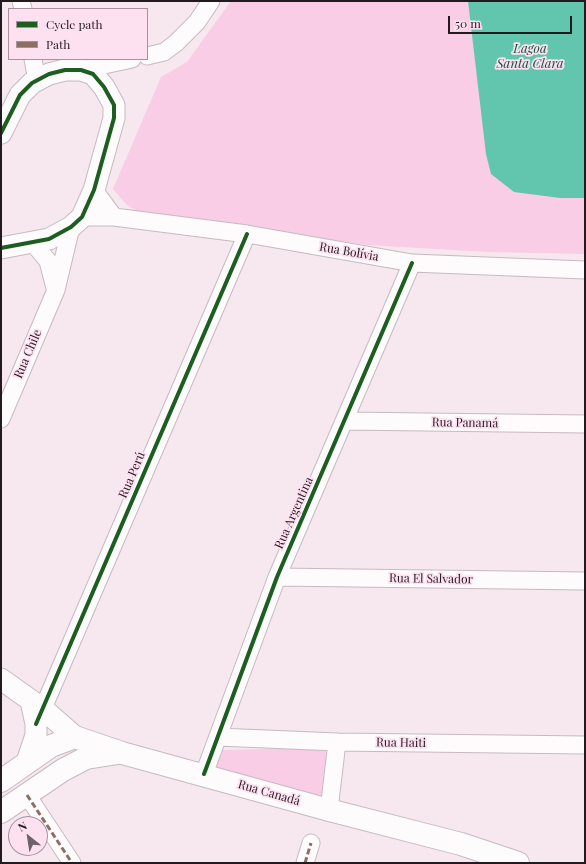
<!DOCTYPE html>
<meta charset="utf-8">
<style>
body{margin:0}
#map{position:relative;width:586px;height:864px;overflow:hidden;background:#f7e7ef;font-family:"Playfair Display",serif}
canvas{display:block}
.frame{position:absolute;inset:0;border:2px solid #231a1f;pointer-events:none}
.legend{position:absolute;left:8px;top:8px;width:140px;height:52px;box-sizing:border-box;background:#fde1f0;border:1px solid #a6919c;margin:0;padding:5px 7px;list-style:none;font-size:12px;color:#231a1f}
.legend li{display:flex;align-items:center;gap:8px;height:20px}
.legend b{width:20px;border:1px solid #a6919c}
.north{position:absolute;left:8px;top:816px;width:40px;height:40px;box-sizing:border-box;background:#fde1f0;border:1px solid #a6919c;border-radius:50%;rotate:330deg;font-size:11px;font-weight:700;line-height:16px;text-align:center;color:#231a1f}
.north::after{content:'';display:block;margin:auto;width:14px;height:18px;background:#6d6268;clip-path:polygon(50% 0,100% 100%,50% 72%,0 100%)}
.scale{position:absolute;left:448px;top:16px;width:124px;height:18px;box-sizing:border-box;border:2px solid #231a1f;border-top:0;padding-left:5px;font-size:12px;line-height:14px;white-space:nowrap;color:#231a1f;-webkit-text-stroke:3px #fde1f0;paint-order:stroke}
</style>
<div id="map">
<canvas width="586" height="864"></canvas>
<div class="frame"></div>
<ul class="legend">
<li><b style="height:5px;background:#1b5e20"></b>Cycle path</li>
<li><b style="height:5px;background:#8d6e63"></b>Path</li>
</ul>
<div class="north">N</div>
<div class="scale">50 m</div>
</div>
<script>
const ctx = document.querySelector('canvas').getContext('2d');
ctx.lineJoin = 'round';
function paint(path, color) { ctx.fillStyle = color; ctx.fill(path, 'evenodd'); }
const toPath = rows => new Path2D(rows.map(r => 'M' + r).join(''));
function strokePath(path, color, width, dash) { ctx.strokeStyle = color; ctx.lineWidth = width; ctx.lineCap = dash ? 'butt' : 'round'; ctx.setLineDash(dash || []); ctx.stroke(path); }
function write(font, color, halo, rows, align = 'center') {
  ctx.font = font + ' "Playfair Display",serif'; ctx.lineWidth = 3.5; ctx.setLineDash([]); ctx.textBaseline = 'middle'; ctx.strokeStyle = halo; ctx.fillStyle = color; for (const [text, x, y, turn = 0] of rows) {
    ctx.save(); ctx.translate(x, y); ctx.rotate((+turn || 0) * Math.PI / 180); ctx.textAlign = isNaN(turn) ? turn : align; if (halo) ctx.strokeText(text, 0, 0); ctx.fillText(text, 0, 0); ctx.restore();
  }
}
paint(toPath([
 [231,1,585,1,585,254,488,252,368,245,139,213,126,204,113,189,161,77,187,62],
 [322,748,328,753,325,795,321,797,215,771,220,750]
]), '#f8cde5');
paint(toPath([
 [468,1,585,1,585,198,560,198,514,192,491,174,486,154]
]), '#62c5ad');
const minor = toPath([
 [21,1,23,9],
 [147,56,164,52,176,43,197,22,211,1],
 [33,59,37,81],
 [81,70,132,59],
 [94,190,114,217],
 [82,217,114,217,247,234,412,263,585,270],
 [33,243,48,261,55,288],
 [1,419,56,290,71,227],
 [345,421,585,424],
 [277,577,585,581],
 [38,720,247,234],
 [218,737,337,742,585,745],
 [204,774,277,577,412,263],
 [27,795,72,863],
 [329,810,337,742],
 [305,863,311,843]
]);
const tertiary = toPath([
 [1,133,20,95,32,83,49,74,65,70,81,70,93,74,104,87,114,105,114,118,94,190,82,217,71,227,49,239,1,248],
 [1,679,43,709,75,737],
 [27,762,36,735,36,724,31,701]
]);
const secondary = toPath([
 [1,781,51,746,75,737,122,753,329,810,461,844,518,863],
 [1,812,63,770,86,758,118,753]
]);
strokePath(minor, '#c6bac0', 19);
strokePath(tertiary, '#c6bac0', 23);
strokePath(secondary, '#c6bac0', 24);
strokePath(minor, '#fefbfd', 17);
strokePath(tertiary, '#fefbfd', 21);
strokePath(secondary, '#fefbfd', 22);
strokePath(toPath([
 [27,795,72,863],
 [305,863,311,843]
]), '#8d6e63', 3, [6, 3]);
strokePath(toPath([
 [1,133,20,95,32,83,49,74,65,70,81,70,93,74,104,87,114,105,114,118,94,190,82,217,71,227,49,239,1,248],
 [36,724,247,234],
 [204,774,277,577,412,263]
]), '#1b5e20', 4);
write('12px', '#231a1f', '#fde1f0', [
 ["Rua Bolívia",349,252,10],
 ["Rua Chile",28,354,-67],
 ["Rua Panamá",465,423,1],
 ["Rua Perú",132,475,-67],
 ["Rua Argentina",294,513,-66],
 ["Rua El Salvador",431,579,1],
 ["Rua Haiti",401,743,1],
 ["Rua Canadá",269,793,16]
]);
write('italic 13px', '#185040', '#fde1f0', [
 ["Lagoa",530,49],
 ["Santa Clara",530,64]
]);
</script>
